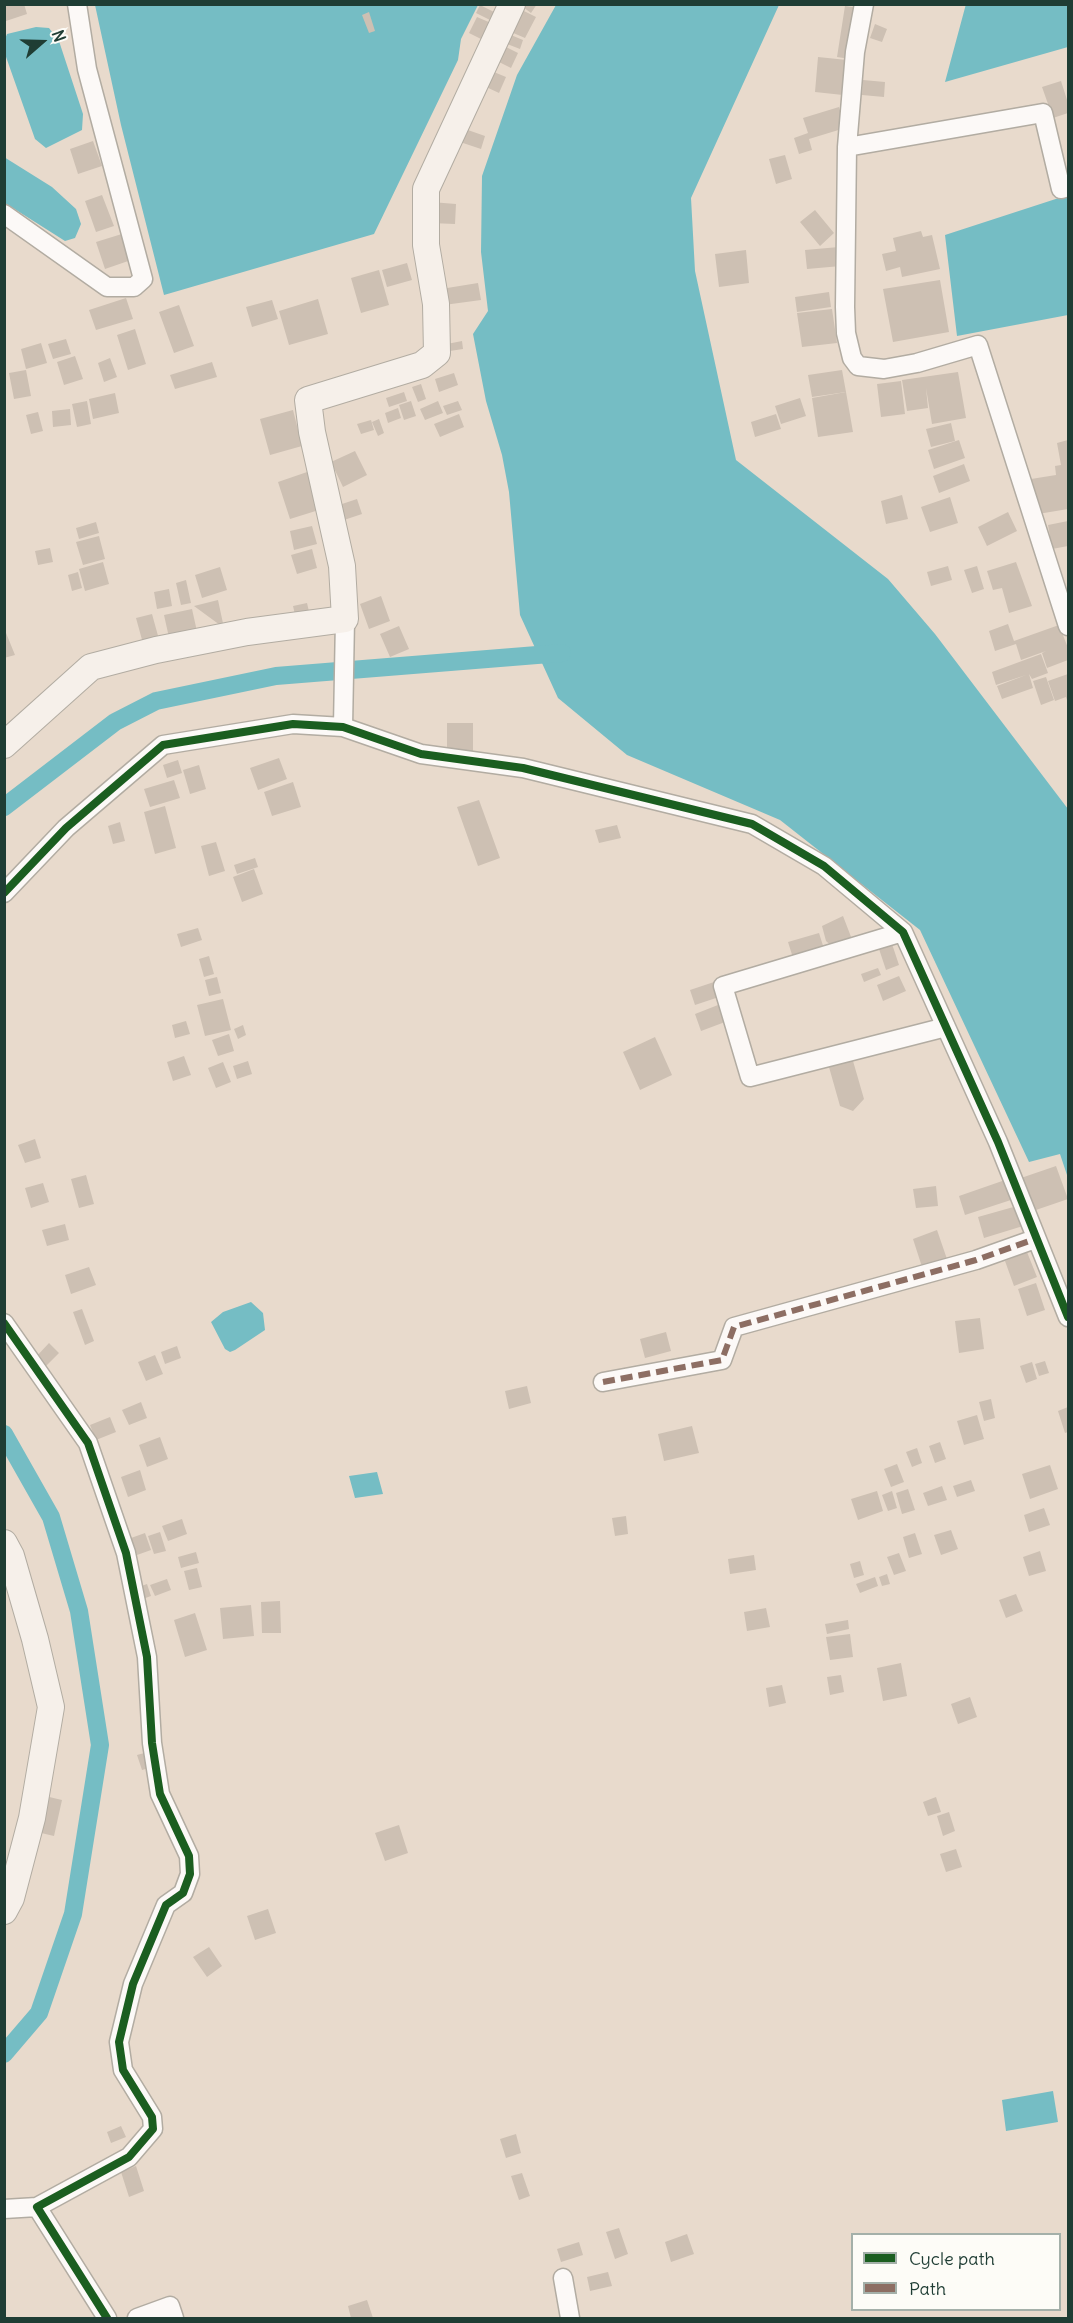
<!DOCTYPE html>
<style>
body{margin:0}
#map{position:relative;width:1073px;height:2323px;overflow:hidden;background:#e8dacc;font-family:Delius,sans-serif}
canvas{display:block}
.frame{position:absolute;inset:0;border:6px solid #1f3d34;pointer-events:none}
.legend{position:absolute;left:851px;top:2233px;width:210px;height:78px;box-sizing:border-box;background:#fdfcf7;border:2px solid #a4b0a9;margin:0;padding:8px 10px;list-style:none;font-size:18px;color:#1f3d34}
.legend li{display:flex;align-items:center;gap:12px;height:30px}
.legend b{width:30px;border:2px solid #a4b0a9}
.north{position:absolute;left:12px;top:12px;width:60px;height:60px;-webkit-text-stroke:4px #fdfcf7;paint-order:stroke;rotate:70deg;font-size:16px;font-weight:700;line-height:24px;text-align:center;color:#1f3d34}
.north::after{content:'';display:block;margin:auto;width:21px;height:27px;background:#1f3d34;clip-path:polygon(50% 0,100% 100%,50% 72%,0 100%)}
</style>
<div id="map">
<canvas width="1073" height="2323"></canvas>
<div class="frame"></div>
<ul class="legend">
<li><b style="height:8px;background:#1b5e20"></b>Cycle path</li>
<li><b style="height:8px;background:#8d6e63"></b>Path</li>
</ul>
<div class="north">N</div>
</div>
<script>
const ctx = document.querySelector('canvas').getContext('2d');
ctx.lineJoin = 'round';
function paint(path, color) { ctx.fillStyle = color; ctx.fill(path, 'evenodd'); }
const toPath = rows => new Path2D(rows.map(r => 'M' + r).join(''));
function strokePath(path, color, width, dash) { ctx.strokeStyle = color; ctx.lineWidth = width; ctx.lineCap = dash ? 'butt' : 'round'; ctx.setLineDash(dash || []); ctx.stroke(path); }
paint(toPath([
 [966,4,1068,5,1068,47,945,82],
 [95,5,478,5,461,39,458,60,374,234,164,295,121,125],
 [556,5,779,5,691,198,695,271,736,460,888,579,935,634,1068,809,1068,1178,1060,1154,1029,1162,920,930,780,820,627,755,558,698,520,615,509,492,502,455,486,401,473,334,488,311,481,252,482,176,517,75],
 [36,27,49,28,59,41,83,114,82,130,46,148,35,139,5,54,5,39,7,34],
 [4,157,52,187,76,209,81,224,75,238,65,241,5,203],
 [1068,195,1068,315,957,336,945,235],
 [251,1302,263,1313,265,1330,235,1350,230,1352,225,1349,211,1322,223,1312],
 [377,1472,383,1494,355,1498,349,1476],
 [1053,2091,1058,2122,1006,2131,1002,2100]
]), '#75bdc4');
strokePath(toPath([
 [4,807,115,722,156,701,276,676,562,653],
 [4,1434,51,1517,79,1611,100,1745,73,1914,39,2013,4,2054]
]), '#75bdc4', 18);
paint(toPath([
 [4,4,24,4,27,14,6,21],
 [519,4,537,4,531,13],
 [480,5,500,15,496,23,476,13],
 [845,6,858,8,850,59,837,57],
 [522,10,536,17,525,38,511,32],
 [369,12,375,31,369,33,362,15],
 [477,17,491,23,483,40,469,33],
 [875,24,887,29,882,42,870,38],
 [506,33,523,40,520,49,502,42],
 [500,44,518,53,511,68,493,59],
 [818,57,847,60,843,95,815,92],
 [489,70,506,77,499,93,482,85],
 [863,80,885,82,884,97,862,95],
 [1061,81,1068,103,1068,113,1053,118,1042,87],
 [839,107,845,128,809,139,812,150,799,154,794,138,808,133,803,118],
 [465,129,485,136,481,149,460,142],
 [93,141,102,166,78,174,70,149],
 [785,155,792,179,776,184,769,159],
 [102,195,114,226,96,232,85,201],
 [431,202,456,204,455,224,430,223],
 [815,210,834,233,820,246,800,222],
 [921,231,923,237,932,235,940,269,902,277,900,267,886,271,882,254,896,251,893,238],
 [125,233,134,259,105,269,96,242],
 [839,247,841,266,807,269,805,250],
 [746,250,749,283,719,287,715,254],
 [407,263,412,280,387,287,382,270],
 [379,270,389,305,361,313,351,278],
 [940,280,949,332,893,342,883,289],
 [478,283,481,300,444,305,441,289],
 [829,292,831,307,797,312,795,297],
 [126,298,133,319,96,330,89,310],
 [318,299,328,334,289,345,279,311],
 [272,300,278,319,252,327,246,307],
 [179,305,194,346,174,353,159,312],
 [832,309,837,343,802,347,797,313],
 [135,329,146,364,128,370,117,335],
 [66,339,71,354,53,359,48,344],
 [462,341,463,349,443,352,442,345],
 [41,343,47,363,26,369,21,349],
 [75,356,83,379,64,385,57,362],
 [110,358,117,377,104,382,98,363],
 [212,362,217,377,175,389,170,375],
 [26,370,31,396,14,399,9,373],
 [842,370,846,392,812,397,808,375],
 [958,372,966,418,932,424,926,388,928,408,907,411,902,380],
 [454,373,458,385,439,392,435,379],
 [901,381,905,414,881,417,877,384],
 [421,384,426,399,418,402,412,387],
 [404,392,407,401,389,407,386,398],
 [846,392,853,432,818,437,812,398],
 [115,393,119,413,93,419,89,399],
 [800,398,806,416,781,424,775,406],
 [87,401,91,424,77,427,72,404],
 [411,401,416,416,404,420,399,405],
 [438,401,443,413,425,420,420,409],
 [458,401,462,410,447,415,443,406],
 [398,408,401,418,388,423,385,413],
 [70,409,71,425,53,427,52,411],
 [293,410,302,446,270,455,260,419],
 [38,412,43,431,31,434,26,415],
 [459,414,464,427,440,437,434,424],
 [776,414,781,429,755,437,751,422],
 [379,419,384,433,378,436,372,422],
 [371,420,374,430,361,434,357,424],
 [951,423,955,441,931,447,926,429],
 [959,440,965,458,934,469,928,450],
 [1068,440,1068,509,1038,514,1031,479,1056,475,1055,466,1061,465,1057,443],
 [355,451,367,475,343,487,331,462],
 [964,464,970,481,939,493,933,476],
 [310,471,322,509,290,519,278,482],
 [902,495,908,519,886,524,881,501],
 [950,497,958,523,930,532,921,507],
 [357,499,362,514,338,522,333,507],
 [1008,512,1017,531,987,546,978,527],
 [1068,521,1068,546,1052,549,1048,525],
 [96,522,99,533,79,539,76,528],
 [312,526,317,544,294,550,290,531],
 [99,536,105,559,83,565,76,542],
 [50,548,53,562,38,565,35,551],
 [312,549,317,568,297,574,291,555],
 [103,562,109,584,85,591,79,569],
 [1016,562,1032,606,1009,613,1002,588,993,590,987,571],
 [948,566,952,580,931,586,927,572],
 [977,566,984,589,972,593,964,570],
 [220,567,227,590,202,598,195,575],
 [78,572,82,588,72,591,68,575],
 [186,580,191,603,181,605,176,583],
 [169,589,172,606,157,609,154,592],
 [381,596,390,621,369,629,360,604],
 [218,600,224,628,194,606],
 [307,603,311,620,297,623,293,606],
 [192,609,198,636,170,642,164,615],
 [152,614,160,643,144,647,136,618],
 [1008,624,1014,641,1059,625,1068,648,1068,660,1047,668,1042,653,1046,651,1021,660,1016,644,995,651,989,631],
 [399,626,409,649,390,657,380,634],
 [4,628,15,655,4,658],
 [1041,654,1048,673,1032,679,1029,674,1033,688,1002,699,997,686,1026,675,996,685,992,672],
 [1068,674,1068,703,1066,697,1055,701,1048,681],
 [1046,677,1054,700,1041,705,1033,681],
 [447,723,473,723,473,751,447,751],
 [279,758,287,779,258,790,250,768],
 [178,760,182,773,167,778,163,765],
 [199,765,206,789,190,794,183,770],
 [174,780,180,798,150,807,144,789],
 [293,782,301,807,272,816,264,792],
 [479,800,500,858,478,866,457,807],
 [165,806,176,848,155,854,144,812],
 [120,822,125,841,113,844,108,826],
 [617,825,621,838,599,843,595,830],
 [216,842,225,871,209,876,201,846],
 [255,858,258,867,237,874,234,865],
 [254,869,263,894,242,902,233,877],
 [843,916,853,942,835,949,826,941,822,926],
 [198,928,202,940,181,947,177,934],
 [819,933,825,952,794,961,788,942],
 [892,944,899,965,886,970,879,949],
 [209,956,214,974,204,977,199,959],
 [878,968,881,975,864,982,861,974],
 [899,976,906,991,883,1001,877,985],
 [217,977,221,993,209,996,205,980],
 [714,982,719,997,695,1005,690,990],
 [223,999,231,1030,205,1036,197,1005],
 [718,1005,725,1022,701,1031,695,1014],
 [186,1021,190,1034,175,1038,172,1025],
 [243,1025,246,1035,238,1039,234,1029],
 [229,1034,234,1051,218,1056,212,1040],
 [655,1037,672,1075,640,1090,623,1052],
 [851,1054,864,1099,853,1111,840,1106,827,1060],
 [184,1056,191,1075,173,1081,167,1062],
 [248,1061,252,1074,237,1079,233,1066],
 [223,1062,231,1082,216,1088,208,1068],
 [35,1139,41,1158,25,1163,18,1145],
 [1056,1166,1068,1199,1033,1211,1021,1178],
 [86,1175,94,1204,79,1208,71,1179],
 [1008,1179,1014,1199,965,1215,959,1196],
 [43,1183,49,1202,31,1208,25,1188],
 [936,1186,938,1206,916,1208,913,1189],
 [1017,1206,1023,1226,984,1238,978,1217],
 [65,1224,69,1240,47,1246,42,1230],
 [937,1230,948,1262,923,1270,913,1239],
 [1027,1252,1037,1277,1014,1286,1005,1261],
 [89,1267,96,1285,71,1294,65,1275],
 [1036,1283,1045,1310,1027,1316,1018,1289],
 [82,1309,94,1341,85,1345,73,1312],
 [980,1318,984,1349,959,1353,955,1321],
 [666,1332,671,1351,645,1358,640,1339],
 [49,1343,59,1353,45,1367,35,1358],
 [177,1346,181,1358,165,1364,161,1352],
 [155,1355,163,1374,146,1381,138,1362],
 [1045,1361,1049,1373,1039,1376,1035,1364],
 [1032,1362,1037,1379,1026,1383,1020,1366],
 [527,1386,531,1403,509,1409,505,1391],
 [991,1399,995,1418,984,1421,979,1402],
 [141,1402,147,1418,129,1425,122,1410],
 [1068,1407,1068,1432,1065,1433,1058,1411],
 [977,1415,984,1439,964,1445,957,1421],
 [110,1417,116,1432,96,1440,90,1425],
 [692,1426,699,1453,664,1461,658,1434],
 [160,1437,168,1459,147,1467,139,1445],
 [940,1442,946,1459,935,1463,929,1446],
 [917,1448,922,1463,912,1467,906,1452],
 [897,1464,904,1482,891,1487,884,1469],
 [1050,1465,1058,1489,1030,1499,1022,1474],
 [140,1470,146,1490,128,1497,121,1477],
 [971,1480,975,1491,957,1497,953,1486],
 [942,1486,947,1500,928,1506,923,1493],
 [908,1489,915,1510,902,1514,896,1493],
 [877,1491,883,1511,858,1520,851,1499],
 [892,1491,897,1508,888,1511,882,1495],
 [1044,1508,1050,1525,1029,1532,1024,1515],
 [626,1516,628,1534,615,1536,612,1518],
 [182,1519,187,1534,168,1541,162,1526],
 [951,1530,958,1549,941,1555,934,1535],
 [160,1532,166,1551,154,1554,148,1536],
 [145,1533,151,1550,137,1555,131,1538],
 [915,1533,922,1554,909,1558,903,1537],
 [1040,1551,1046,1571,1029,1576,1023,1557],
 [196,1552,199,1563,181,1568,178,1557],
 [899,1553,906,1571,894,1575,887,1557],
 [754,1555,756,1570,730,1574,728,1559],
 [860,1561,864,1575,854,1578,850,1564],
 [197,1568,202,1587,189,1590,184,1571],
 [887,1574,890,1584,882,1586,879,1577],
 [875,1577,878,1586,860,1593,856,1584],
 [167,1579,171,1590,155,1596,150,1585],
 [147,1584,151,1596,140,1600,136,1588],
 [1016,1594,1023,1611,1006,1618,999,1600],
 [280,1601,281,1633,262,1633,261,1602],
 [251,1605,254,1636,223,1639,220,1608],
 [766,1608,770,1627,747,1631,744,1612],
 [195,1613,207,1650,185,1657,174,1620],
 [848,1620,849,1629,827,1634,825,1624],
 [850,1634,853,1657,830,1660,826,1637],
 [901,1663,907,1696,883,1701,877,1668],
 [841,1675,844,1692,830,1695,827,1677],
 [782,1685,786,1703,769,1707,766,1688],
 [970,1697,977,1717,958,1724,951,1704],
 [148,1752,153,1767,142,1770,137,1755],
 [45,1796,62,1800,54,1836,37,1832],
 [936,1797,941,1812,928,1816,923,1802],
 [949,1812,955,1831,943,1836,937,1816],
 [399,1825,408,1853,385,1861,375,1833],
 [956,1849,962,1867,946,1872,940,1854],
 [268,1909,276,1933,255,1940,247,1916],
 [209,1947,222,1966,207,1977,193,1957],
 [121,2126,126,2137,111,2143,107,2132],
 [516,2134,521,2153,506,2158,500,2139],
 [136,2166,144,2191,129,2197,121,2172],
 [522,2173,530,2196,519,2200,511,2176],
 [619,2228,628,2254,615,2259,606,2232],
 [687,2234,694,2254,671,2262,665,2242],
 [579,2242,583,2255,561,2262,557,2249],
 [608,2272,612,2286,590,2291,587,2277],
 [367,2300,373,2318,351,2318,348,2306]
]), '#cdc0b3');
const street = toPath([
 [864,4,855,52,847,147,845,307,846,333,852,358,858,366,884,369,917,363,978,345,1068,626],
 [847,147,1043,113,1061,189,1068,187],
 [4,214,107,287,134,287,143,279,87,69,77,4],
 [343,727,345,619],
 [4,893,66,828,163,745,293,724,343,727,421,754,523,768,752,824,824,866,903,932,998,1142,1068,1317],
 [903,932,723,986,750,1077,946,1027],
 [4,1323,88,1443,126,1553,147,1657,152,1743,160,1794,189,1856,190,1874,183,1893,166,1905,133,1984,119,2042,123,2070,152,2117,153,2129,129,2157,37,2207,107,2318],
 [603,1382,722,1360,734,1327,976,1260,1035,1239],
 [4,2209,37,2207],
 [563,2278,570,2318],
 [137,2318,170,2306,174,2318]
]);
const secondary = toPath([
 [4,745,91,667,156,650,247,632,345,619,342,566,312,432,308,400,422,365,437,353,436,304,426,245,426,189,512,4],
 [4,1543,11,1556,35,1639,51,1707,32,1818,11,1898,4,1911]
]);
strokePath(street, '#b2aca2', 21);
strokePath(secondary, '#b2aca2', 28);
strokePath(street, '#fcf9f7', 18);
strokePath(secondary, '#f6f0ea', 26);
strokePath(toPath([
 [603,1382,722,1360,734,1327,976,1260,1035,1239]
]), '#8d6e63', 6, [12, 6]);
strokePath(toPath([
 [4,893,66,828,163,745,293,724,343,727,421,754,523,768,752,824,824,866,903,932,998,1142,1068,1317],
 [4,1323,88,1443,126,1553,147,1657,152,1743,160,1794,189,1856,190,1874,183,1893,166,1905,133,1984,119,2042,123,2070,152,2117,153,2129,129,2157,37,2207,107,2318]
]), '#1b5e20', 8);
</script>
